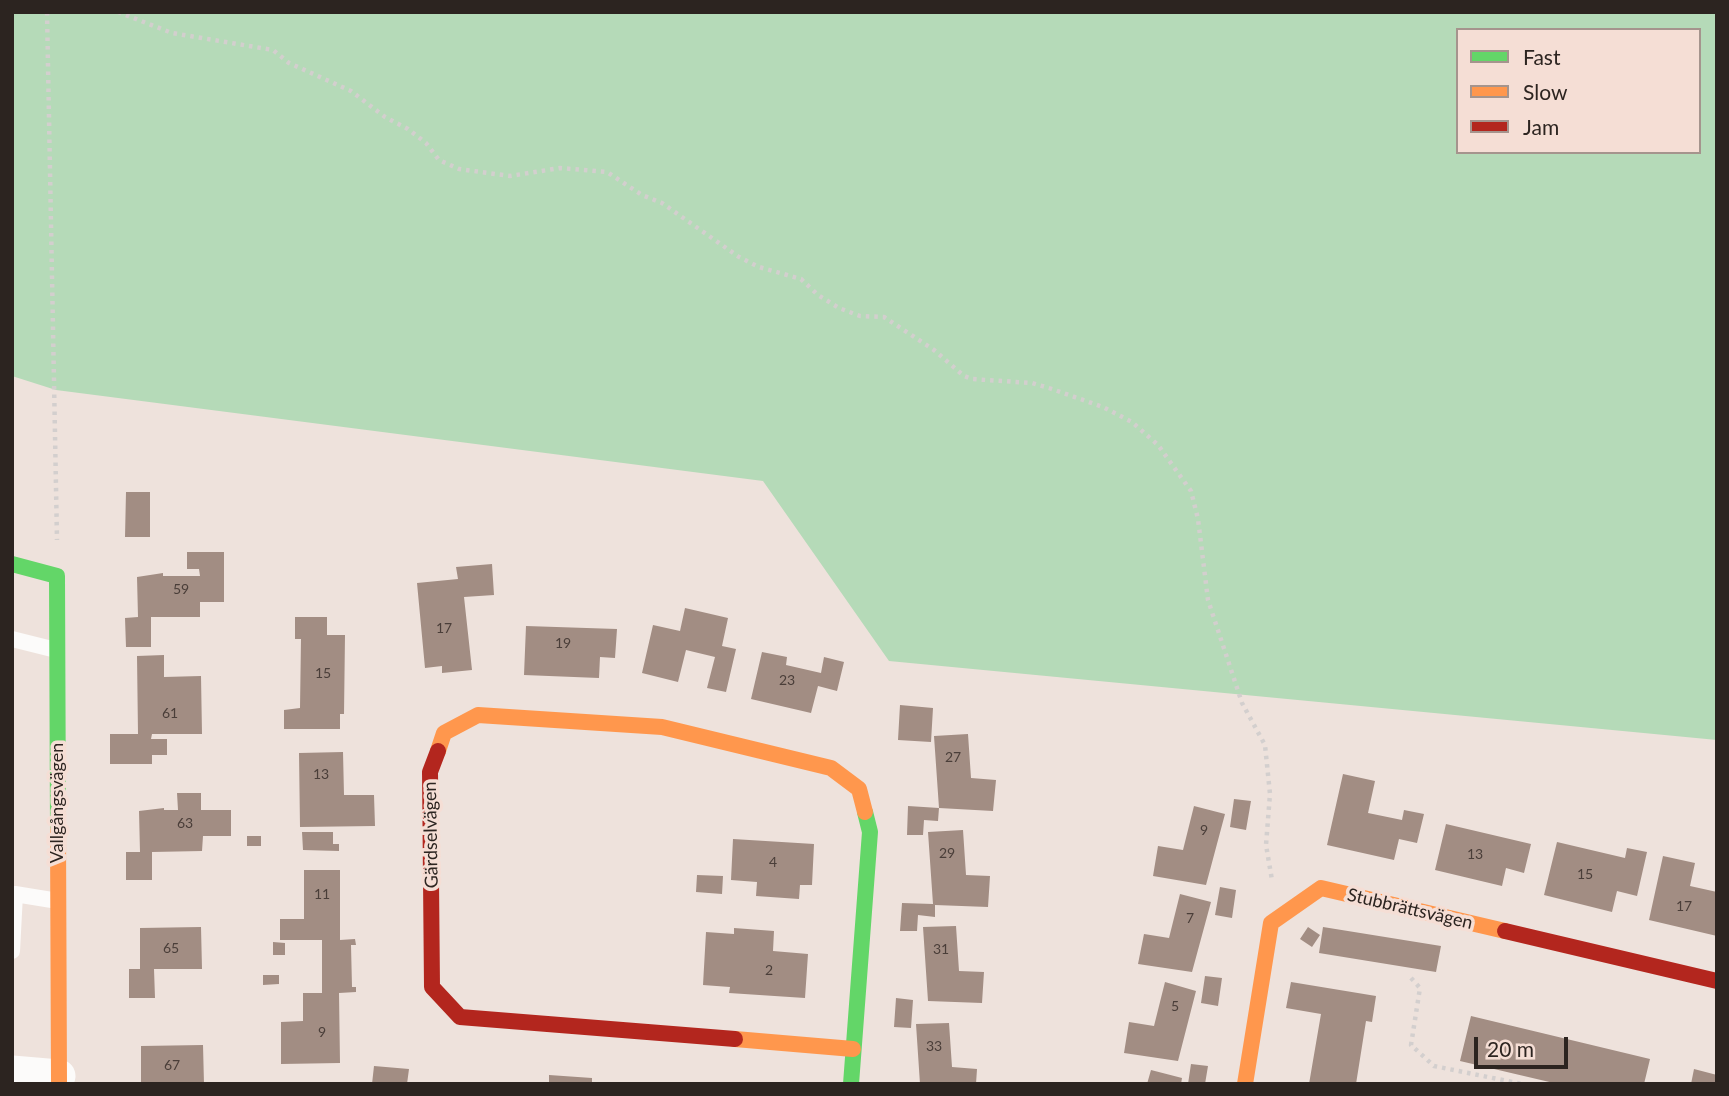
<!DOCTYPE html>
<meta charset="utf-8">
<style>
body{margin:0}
#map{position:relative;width:1729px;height:1096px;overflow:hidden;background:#eee2dc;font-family:Lato,sans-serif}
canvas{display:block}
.frame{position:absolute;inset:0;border:14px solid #2c2420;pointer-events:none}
.legend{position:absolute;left:1456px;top:28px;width:245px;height:126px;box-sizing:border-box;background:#f5ded5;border:2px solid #a5948d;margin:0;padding:9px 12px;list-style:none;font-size:21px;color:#2c2420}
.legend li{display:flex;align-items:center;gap:14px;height:35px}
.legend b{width:35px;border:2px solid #a5948d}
.scale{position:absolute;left:1474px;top:1037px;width:94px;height:32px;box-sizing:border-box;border:4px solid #2c2420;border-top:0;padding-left:9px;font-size:21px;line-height:24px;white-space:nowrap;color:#2c2420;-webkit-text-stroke:5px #f5ded5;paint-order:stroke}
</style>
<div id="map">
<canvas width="1729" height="1096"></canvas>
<div class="frame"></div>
<ul class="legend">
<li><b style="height:9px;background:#63d668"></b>Fast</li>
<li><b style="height:9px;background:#ff974d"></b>Slow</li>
<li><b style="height:9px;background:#b3261e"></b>Jam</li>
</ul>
<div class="scale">20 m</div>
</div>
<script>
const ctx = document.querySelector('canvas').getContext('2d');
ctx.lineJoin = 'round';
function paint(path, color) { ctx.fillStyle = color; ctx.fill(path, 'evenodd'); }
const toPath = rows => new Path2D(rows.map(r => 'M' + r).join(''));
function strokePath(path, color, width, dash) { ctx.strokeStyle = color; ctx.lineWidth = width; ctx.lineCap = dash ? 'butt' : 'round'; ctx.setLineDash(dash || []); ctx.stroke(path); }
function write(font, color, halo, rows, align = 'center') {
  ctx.font = font + ' Lato,sans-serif'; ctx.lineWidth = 7; ctx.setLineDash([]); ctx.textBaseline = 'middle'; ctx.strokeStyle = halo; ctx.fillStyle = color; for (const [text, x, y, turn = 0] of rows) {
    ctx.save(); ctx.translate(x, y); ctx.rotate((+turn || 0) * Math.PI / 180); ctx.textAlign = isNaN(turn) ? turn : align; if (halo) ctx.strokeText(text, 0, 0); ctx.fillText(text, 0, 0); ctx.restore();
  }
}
paint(toPath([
 [12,12,1717,12,1717,740,889,661,763,481,56,390,12,376],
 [1458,30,1699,30,1699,152,1458,152]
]), '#b5dab8');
paint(toPath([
 [126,492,150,492,150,537,125,537],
 [187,552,224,552,224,602,200,602,200,617,151,617,151,647,126,647,125,618,138,617,137,577,163,573,163,576,200,576,199,569,187,569],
 [492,564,494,595,464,597,472,670,442,673,442,666,425,668,417,583,458,579,456,567],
 [685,608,728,618,722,646,736,649,726,692,707,688,715,657,686,650,678,682,642,673,653,625,680,631],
 [295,617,327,617,327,635,345,635,344,714,340,714,340,729,284,729,284,710,300,708,301,639,295,639],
 [526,626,617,629,615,658,600,657,599,678,524,675],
 [762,652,787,657,786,665,821,673,824,657,844,662,837,691,818,686,811,713,751,699],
 [164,655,164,677,201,676,202,734,152,734,151,739,167,739,167,755,152,755,152,764,110,764,110,734,138,734,137,656],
 [900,705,933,708,931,742,898,740],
 [968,734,971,778,996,780,993,811,939,808,934,736],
 [343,752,344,795,374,795,375,826,300,827,299,753],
 [1343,774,1375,781,1368,813,1402,820,1404,810,1424,814,1417,843,1399,839,1394,860,1327,845],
 [177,793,201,793,201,810,231,810,231,836,203,836,202,851,152,852,152,880,126,880,126,852,140,852,139,811,164,808,164,810,178,810],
 [1234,799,1251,801,1246,830,1230,827],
 [908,806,939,808,938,821,924,820,923,835,907,835],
 [1194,806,1225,814,1206,885,1153,876,1158,846,1183,850],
 [1446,824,1531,844,1524,873,1506,868,1502,886,1435,870],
 [963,830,966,875,990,876,988,907,935,905,935,917,918,915,917,931,900,931,902,903,933,904,928,832],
 [302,832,333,832,333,844,339,844,339,851,303,850],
 [247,836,261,836,261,846,247,846],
 [733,839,814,844,812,885,800,885,799,899,756,896,757,882,731,880],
 [1557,842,1625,858,1627,848,1647,852,1637,896,1617,891,1612,912,1544,895],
 [1663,856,1695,863,1690,886,1717,892,1717,936,1649,920],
 [304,870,340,870,340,940,355,939,356,945,351,945,352,987,356,987,356,992,339,993,340,1063,281,1064,281,1022,303,1021,303,993,322,993,322,940,280,940,280,919,304,919],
 [697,875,723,876,722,894,696,892],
 [1220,887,1236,890,1232,918,1215,915],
 [1180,894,1211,902,1192,972,1138,964,1144,934,1169,938],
 [956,926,959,971,984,972,982,1003,928,1001,923,927],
 [201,927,202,969,154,969,155,998,129,998,129,969,140,969,140,928],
 [1308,927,1320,935,1312,947,1300,939],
 [1323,927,1441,946,1436,972,1319,953],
 [734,928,774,931,773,951,808,954,805,998,729,993,730,987,703,985,706,932,734,934],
 [273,942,285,943,285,955,273,955],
 [263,975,279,975,279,984,263,985],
 [1205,976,1222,978,1218,1006,1201,1003],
 [1165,982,1196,991,1178,1061,1124,1053,1129,1022,1154,1026],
 [1291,982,1376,996,1372,1022,1366,1021,1356,1084,1309,1084,1321,1014,1286,1008],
 [896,998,913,1000,911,1028,894,1027],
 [1471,1016,1650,1059,1644,1084,1558,1084,1460,1061],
 [949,1023,952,1067,977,1069,976,1084,920,1084,916,1024],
 [203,1045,204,1084,141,1084,141,1046],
 [1191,1064,1208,1066,1205,1084,1188,1084],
 [374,1066,409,1069,407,1084,372,1084],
 [1694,1069,1717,1075,1717,1084,1691,1084],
 [1151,1070,1182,1078,1181,1084,1147,1084],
 [549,1075,592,1078,592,1084,549,1084]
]), '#a28d83');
strokePath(toPath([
 [47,12,57,540],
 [118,12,172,33,273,50,289,63,351,91,385,117,408,129,426,143,439,160,459,169,510,176,560,168,607,172,642,195,662,203,739,257,759,267,801,279,818,295,839,308,860,316,884,317,934,350,964,376,972,379,1032,383,1049,388,1103,407,1132,422,1158,445,1191,491,1198,519,1208,600,1242,703,1265,745,1270,794,1266,845,1272,880],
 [1411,978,1420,988,1411,1045,1434,1066,1522,1084]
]), '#d3cfce', 4.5, [3.5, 5]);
strokePath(toPath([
 [12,639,56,650],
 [12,951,15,894,58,901]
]), '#fcfbfa', 16);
strokePath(toPath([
 [12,1072,59,1076]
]), '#fcfbfa', 33);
strokePath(toPath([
 [12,564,57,576,58,831],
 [851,1084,870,832,865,812]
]), '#63d668', 16);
strokePath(toPath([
 [438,751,444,733,478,715,662,727,831,768,859,789,865,812],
 [58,831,59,1084],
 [735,1039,853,1049],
 [1245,1084,1271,923,1321,888,1505,931]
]), '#ff974d', 16);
strokePath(toPath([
 [438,751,430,772,432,987,460,1017,735,1039],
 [1505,931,1717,981]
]), '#b3261e', 16);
write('14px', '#4a3e39', null, [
 ["59",181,589],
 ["17",444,628],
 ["19",563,643],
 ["15",323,673],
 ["23",787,680],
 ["61",170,713],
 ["27",953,757],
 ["13",321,774],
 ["63",185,823],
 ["9",1204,830],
 ["29",947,853],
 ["13",1475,854],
 ["4",773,862],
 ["15",1585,874],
 ["11",322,894],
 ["17",1684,906],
 ["7",1190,918],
 ["65",171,948],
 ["31",941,949],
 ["2",769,970],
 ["5",1175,1006],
 ["9",322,1032],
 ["33",934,1046],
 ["67",172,1065]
]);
write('18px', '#2c2420', '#f5ded5', [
 ["Vallgångsvägen",57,803,-90],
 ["Gärdselvägen",431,835,-91],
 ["Stubbrättsvägen",1410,909,13]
]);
</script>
